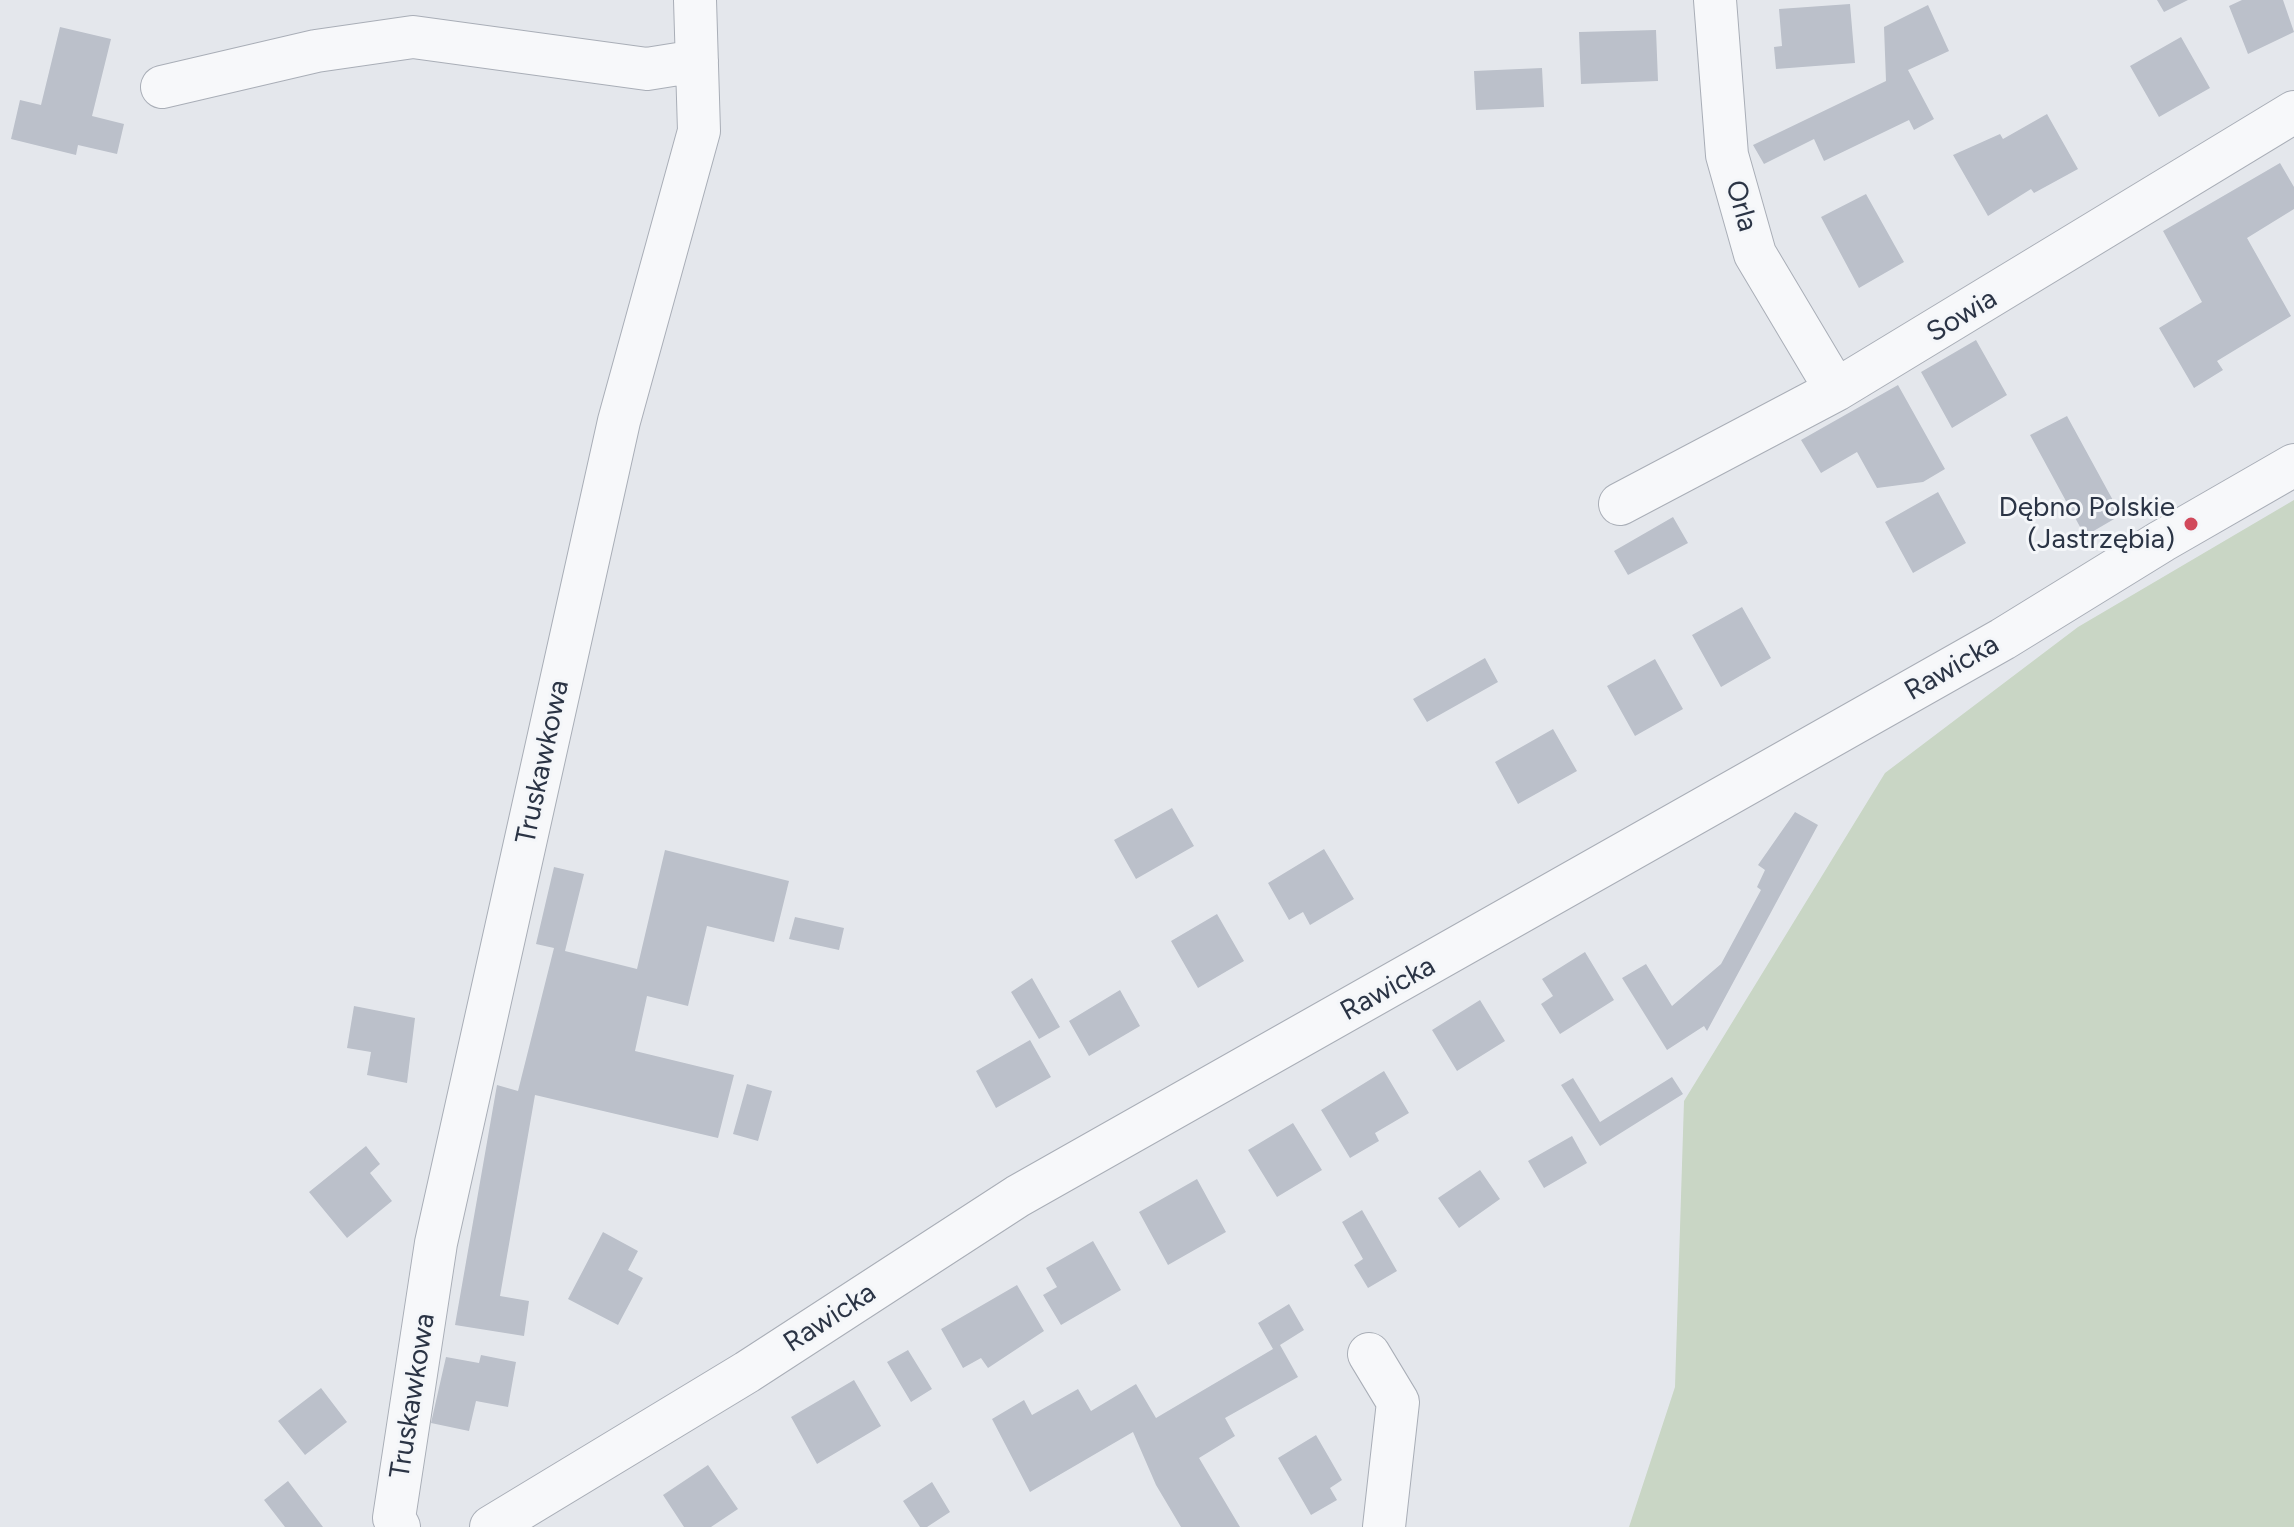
<!DOCTYPE html>
<meta charset="utf-8">
<style>
body{margin:0}
canvas{display:block;background:#e4e7ec}
</style>
<canvas width="2294" height="1527"></canvas>
<script>
const ctx = document.querySelector('canvas').getContext('2d');
ctx.lineJoin = 'round';
function paint(path, color) { ctx.fillStyle = color; ctx.fill(path, 'evenodd'); }
const toPath = rows => new Path2D(rows.map(r => 'M' + r).join(''));
function strokePath(path, color, width, dash) { ctx.strokeStyle = color; ctx.lineWidth = width; ctx.lineCap = dash ? 'butt' : 'round'; ctx.setLineDash(dash || []); ctx.stroke(path); }
function write(font, color, halo, rows, align = 'center') {
  ctx.font = font + ' Figtree,sans-serif'; ctx.lineWidth = 6; ctx.setLineDash([]); ctx.textBaseline = 'middle'; ctx.strokeStyle = halo; ctx.fillStyle = color; for (const [text, x, y, turn = 0] of rows) {
    ctx.save(); ctx.translate(x, y); ctx.rotate((+turn || 0) * Math.PI / 180); ctx.textAlign = isNaN(turn) ? turn : align; if (halo) ctx.strokeText(text, 0, 0); ctx.fillText(text, 0, 0); ctx.restore();
  }
}
paint(toPath([
 [2294,500,2294,1527,1629,1527,1675,1387,1684,1101,1885,773,2078,627]
]), '#c9d6c5');
paint(toPath([
 [2157,0,2188,0,2164,12],
 [2242,0,2283,0,2294,32,2248,54,2229,6],
 [1850,4,1855,63,1776,69,1774,47,1782,46,1779,9],
 [1928,5,1949,51,1908,70,1934,119,1914,130,1909,120,1824,161,1814,139,1764,164,1753,145,1886,81,1884,27],
 [60,27,111,39,92,116,124,124,117,154,78,145,76,155,11,139,20,100,41,105],
 [1656,30,1658,81,1581,84,1579,32],
 [2181,37,2210,88,2159,117,2130,66],
 [1542,68,1544,107,1476,110,1474,71],
 [2047,114,2078,169,2034,193,2031,189,1988,216,1953,155,2000,134,2003,139],
 [2280,163,2294,187,2294,209,2247,238,2291,316,2217,361,2223,370,2194,388,2159,328,2202,302,2163,231],
 [1866,194,1904,262,1859,288,1821,217],
 [1976,340,2007,395,1952,428,1921,372],
 [1898,385,1945,469,1923,482,1877,488,1857,452,1821,473,1801,440],
 [2067,416,2121,515,2085,536,2030,435],
 [1938,492,1966,543,1913,573,1885,522],
 [1673,517,1688,543,1628,575,1614,551],
 [1742,607,1771,658,1721,687,1692,635],
 [1485,658,1498,682,1427,722,1413,699],
 [1655,659,1683,709,1635,736,1607,686],
 [1553,729,1577,771,1518,804,1495,762],
 [1172,808,1194,846,1136,879,1114,840],
 [1795,812,1818,825,1707,1031,1704,1026,1667,1050,1622,978,1646,964,1672,1006,1721,964,1761,890,1757,887,1765,870,1758,865],
 [1324,849,1354,899,1310,925,1303,912,1289,920,1268,883],
 [665,850,789,881,774,942,707,926,688,1006,647,996,635,1051,734,1075,718,1138,535,1095,500,1296,529,1301,524,1336,455,1325,497,1085,518,1091,554,948,536,944,554,867,584,874,565,951,637,969],
 [1217,914,1244,961,1198,988,1171,941],
 [795,917,844,928,839,950,789,939],
 [1585,952,1614,1000,1560,1034,1541,1004,1553,996,1542,979],
 [1032,978,1060,1027,1039,1039,1011,992],
 [1120,990,1140,1026,1089,1056,1069,1021],
 [1480,1000,1505,1041,1457,1071,1432,1030],
 [354,1006,415,1018,407,1083,367,1075,371,1052,347,1048],
 [1030,1040,1051,1077,996,1108,976,1071],
 [1384,1071,1409,1113,1375,1133,1379,1141,1350,1158,1321,1110],
 [1672,1077,1683,1094,1600,1146,1561,1085,1573,1078,1600,1122],
 [747,1084,772,1091,758,1141,733,1134],
 [1293,1123,1322,1170,1277,1197,1248,1150],
 [1572,1136,1587,1163,1544,1188,1528,1161],
 [366,1146,380,1164,370,1173,392,1201,347,1238,309,1192],
 [1480,1170,1500,1199,1459,1228,1438,1198],
 [1197,1179,1226,1232,1168,1265,1139,1212],
 [1362,1210,1397,1271,1368,1288,1354,1265,1363,1259,1342,1222],
 [603,1232,638,1251,628,1270,643,1278,618,1325,568,1299],
 [1093,1241,1121,1290,1061,1325,1043,1295,1057,1287,1046,1268],
 [1017,1285,1044,1331,988,1368,981,1358,963,1368,941,1329],
 [1289,1304,1304,1330,1280,1345,1298,1377,1225,1418,1235,1436,1199,1458,1240,1527,1181,1527,1156,1485,1133,1432,1030,1492,992,1419,1024,1400,1032,1415,1078,1389,1091,1411,1136,1384,1156,1418,1273,1349,1258,1323],
 [908,1350,932,1389,911,1402,887,1362],
 [481,1355,516,1362,508,1407,476,1401,469,1431,431,1423,446,1357,479,1363],
 [854,1380,881,1426,817,1464,791,1417],
 [321,1388,347,1422,305,1455,278,1421],
 [1316,1435,1342,1480,1330,1488,1337,1500,1311,1515,1278,1458],
 [708,1465,738,1509,711,1527,684,1527,663,1495],
 [288,1481,323,1527,285,1527,264,1500],
 [932,1482,950,1512,927,1527,920,1527,903,1501]
]), '#bbc0ca');
const minor = toPath([
 [1715,0,1727,155,1755,254,1836,390],
 [162,87,316,51,413,37,647,69,697,61],
 [1620,504,1836,390,2294,112],
 [1369,1354,1398,1402,1384,1527],
 [399,1527,394,1518,436,1243,619,421,699,131,695,0],
 [491,1527,747,1372,1018,1196,2003,639,2162,541,2294,465]
]);
strokePath(minor, '#a9aeb7', 44);
strokePath(minor, '#f7f8fa', 42);
for (const [x, y, r, color] of [
 [2191,524,8,"#d1495b"]
]) { const dot = new Path2D(); dot.arc(x, y, r, 0, 2 * Math.PI); ctx.fillStyle = color; ctx.fill(dot); strokePath(dot, '#f4f6f9', 3); }
write('28px', '#2b3445', '#f4f6f9', [
 ["Orla",1741,206,74],
 ["Sowia",1962,316,-31],
 ["Rawicka",1952,668,-30],
 ["Truskawkowa",543,762,-78],
 ["Rawicka",1388,989,-29],
 ["Rawicka",830,1318,-33],
 ["Truskawkowa",413,1396,-81]
]);
write('28px', '#2b3445', '#f4f6f9', [
 ["Dębno Polskie",2175,508],
 ["(Jastrzębia)",2175,540]
], 'right');
</script>
